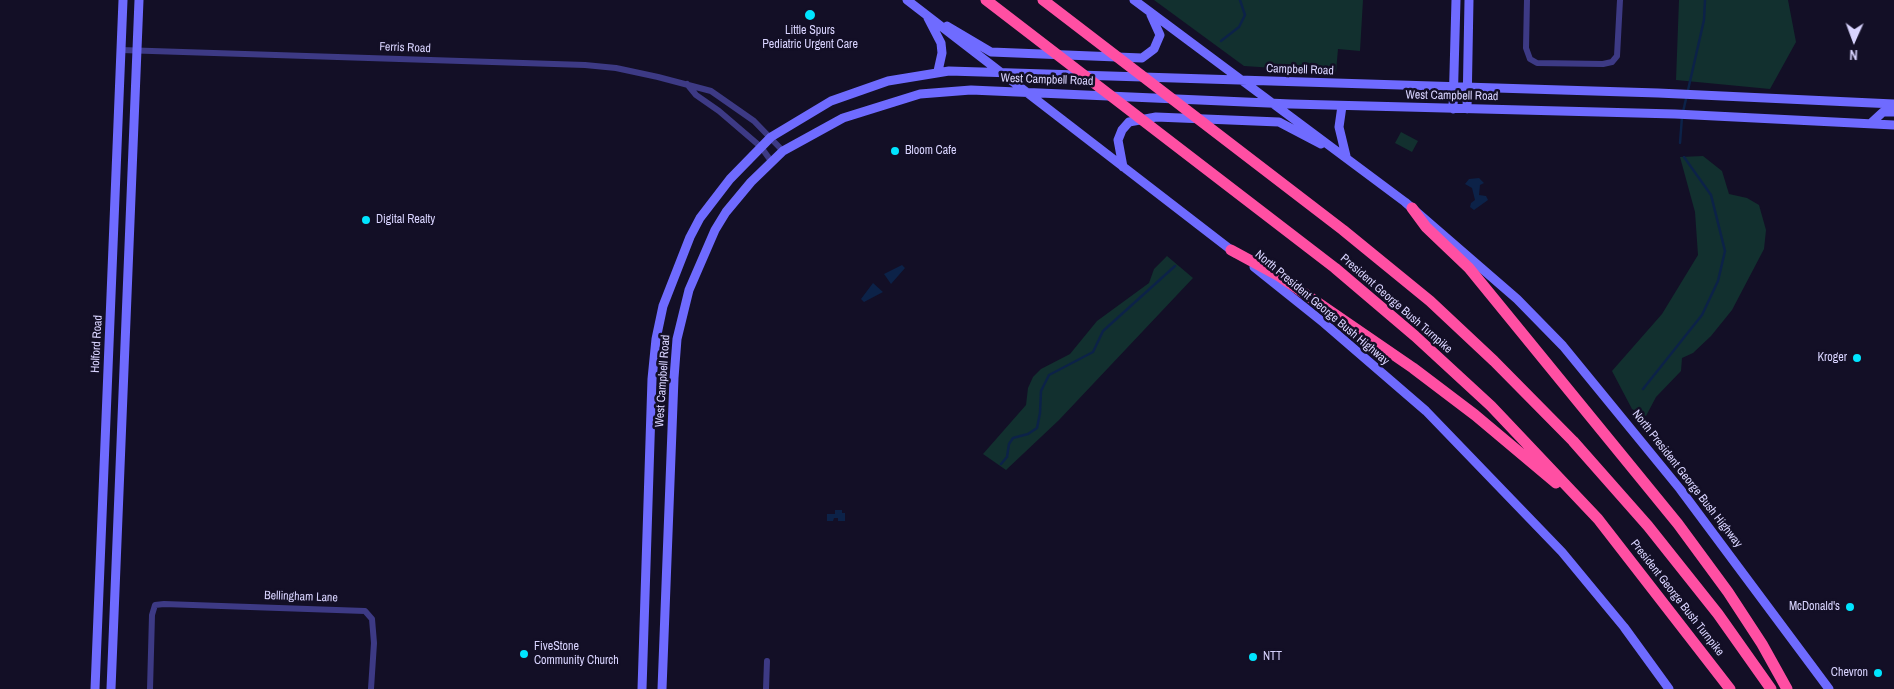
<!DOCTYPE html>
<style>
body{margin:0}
#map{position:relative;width:1894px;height:689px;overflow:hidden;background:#130f26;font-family:"Archivo Narrow",sans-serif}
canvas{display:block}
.north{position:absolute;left:1829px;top:15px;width:50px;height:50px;-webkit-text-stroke:4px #130f26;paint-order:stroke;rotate:182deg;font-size:14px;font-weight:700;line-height:20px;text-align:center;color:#d9d4ff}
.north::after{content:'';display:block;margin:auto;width:18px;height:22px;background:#d9d4ff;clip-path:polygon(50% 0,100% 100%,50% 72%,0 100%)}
</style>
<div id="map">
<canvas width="1894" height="689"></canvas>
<div class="north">N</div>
</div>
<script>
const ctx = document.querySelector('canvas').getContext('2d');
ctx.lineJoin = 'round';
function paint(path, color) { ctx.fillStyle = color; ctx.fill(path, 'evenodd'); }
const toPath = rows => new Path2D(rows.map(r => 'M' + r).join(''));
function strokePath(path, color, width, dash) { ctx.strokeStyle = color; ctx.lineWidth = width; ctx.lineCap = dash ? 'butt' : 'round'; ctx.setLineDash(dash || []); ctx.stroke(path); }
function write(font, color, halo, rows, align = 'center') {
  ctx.font = font + ' "Archivo Narrow",sans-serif'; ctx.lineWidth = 5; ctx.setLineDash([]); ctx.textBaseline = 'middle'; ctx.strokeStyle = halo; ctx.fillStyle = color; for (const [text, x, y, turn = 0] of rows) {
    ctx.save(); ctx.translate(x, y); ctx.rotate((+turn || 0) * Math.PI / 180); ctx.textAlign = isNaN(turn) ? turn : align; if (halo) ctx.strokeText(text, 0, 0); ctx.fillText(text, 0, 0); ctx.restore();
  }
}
paint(toPath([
 [1154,0,1363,0,1360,51,1338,49,1336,72,1244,66],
 [1679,0,1788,0,1796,42,1770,89,1676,80],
 [1401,132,1418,141,1412,152,1395,143],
 [1703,156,1722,171,1729,194,1747,198,1759,205,1766,230,1764,249,1732,310,1711,336,1693,353,1682,358,1681,371,1656,397,1646,416,1632,409,1612,371,1662,314,1698,255,1695,212,1680,157],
 [1167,256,1193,278,1059,420,1006,470,983,454,1026,405,1028,388,1033,377,1041,369,1070,354,1097,321,1149,283,1154,269]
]), '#12302f');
paint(toPath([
 [1479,178,1484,183,1480,185,1479,195,1486,196,1488,200,1474,210,1470,207,1471,203,1475,200,1472,188,1465,184,1469,179],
 [902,265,905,268,891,284,884,274],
 [873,283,883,292,864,302,861,299],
 [835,510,842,510,842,513,845,513,845,521,838,521,838,518,834,518,833,521,827,521,827,514,835,514]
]), '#0c2248');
strokePath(toPath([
 [1221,41,1239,27,1245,15,1240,0],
 [1683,112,1704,20,1705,0],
 [1680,143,1682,117],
 [1643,389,1702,315,1718,281,1725,251,1711,195,1684,157],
 [1001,464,1007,457,1009,444,1013,438,1028,434,1037,428,1040,413,1041,391,1049,375,1093,352,1103,331,1175,266]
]), '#0c2248', 2.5);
strokePath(toPath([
 [1527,0,1526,48,1530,59,1537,63,1603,64,1612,62,1617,56,1620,0],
 [121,50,585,65,616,68,658,77,711,91,754,121,783,151],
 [687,84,696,95,719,111,761,147,771,161],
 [150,689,152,615,155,605,164,604,365,611,372,619,374,643,371,689],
 [766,689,767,661]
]), '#3d3a85', 6);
strokePath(toPath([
 [907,0,1235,253],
 [1134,0,1405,202,1517,299,1563,346,1680,489,1829,689],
 [928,18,941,43,942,53,938,71],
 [947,26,991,52,1142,58,1154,49,1160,35,1151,15],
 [1342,106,1339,127,1346,156],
 [1453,109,1456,0],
 [1467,109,1469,0],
 [1870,124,1883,112,1894,112],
 [1123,167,1118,140,1122,130,1129,122,1156,117,1279,122,1321,144],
 [1254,267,1324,323,1426,411,1562,552,1624,627,1669,689],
 [95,689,123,0],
 [111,689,139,0],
 [642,689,652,379,656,339,663,306,690,237,700,218,730,179,771,137,831,101,888,81,949,71,1658,93,1894,104],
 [662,689,674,378,677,339,689,290,715,230,726,212,751,182,783,151,843,118,920,94,971,90,1291,104,1675,114,1894,125]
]), '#6f6bff', 9);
strokePath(toPath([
 [986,0,1335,268,1415,336,1491,406,1598,519,1730,689],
 [1043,0,1343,230,1430,301,1494,361,1573,441,1648,526,1718,614,1771,689],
 [1412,208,1426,227,1469,268,1678,524,1728,592,1762,644,1787,689],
 [1231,250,1279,276,1413,368,1475,415,1556,483]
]), '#ff4fa3', 11);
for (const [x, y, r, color] of [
 [810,15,6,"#00e5ff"],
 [895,151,5,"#00e5ff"],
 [366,220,5,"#00e5ff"],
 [1857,358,5,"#00e5ff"],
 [1850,607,5,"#00e5ff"],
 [524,654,5,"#00e5ff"],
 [1253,657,5,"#00e5ff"],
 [1878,673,5,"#00e5ff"]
]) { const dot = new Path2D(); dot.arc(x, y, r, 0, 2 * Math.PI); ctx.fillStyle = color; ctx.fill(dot); strokePath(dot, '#130f26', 2); }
write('12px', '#d9d4ff', '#130f26', [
 ["Little Spurs",810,31,"center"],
 ["Pediatric Urgent Care",810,45,"center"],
 ["Bloom Cafe",905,151],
 ["Digital Realty",376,220],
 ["Kroger",1847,358,"right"],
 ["McDonald's",1840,607,"right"],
 ["FiveStone",534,647],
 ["Community Church",534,661],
 ["NTT",1263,657],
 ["Chevron",1868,673,"right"]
], 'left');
write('12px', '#d9d4ff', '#130f26', [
 ["Ferris Road",405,48,2],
 ["Campbell Road",1300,70,2],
 ["West Campbell Road",1047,80,2],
 ["West Campbell Road",1452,96,1],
 ["President George Bush Turnpike",1396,304,41],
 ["North President George Bush Highway",1322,308,40],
 ["Holford Road",97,344,-87],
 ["West Campbell Road",663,381,-86],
 ["North President George Bush Highway",1687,479,52],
 ["Bellingham Lane",301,597,2],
 ["President George Bush Turnpike",1677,598,52]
]);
</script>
